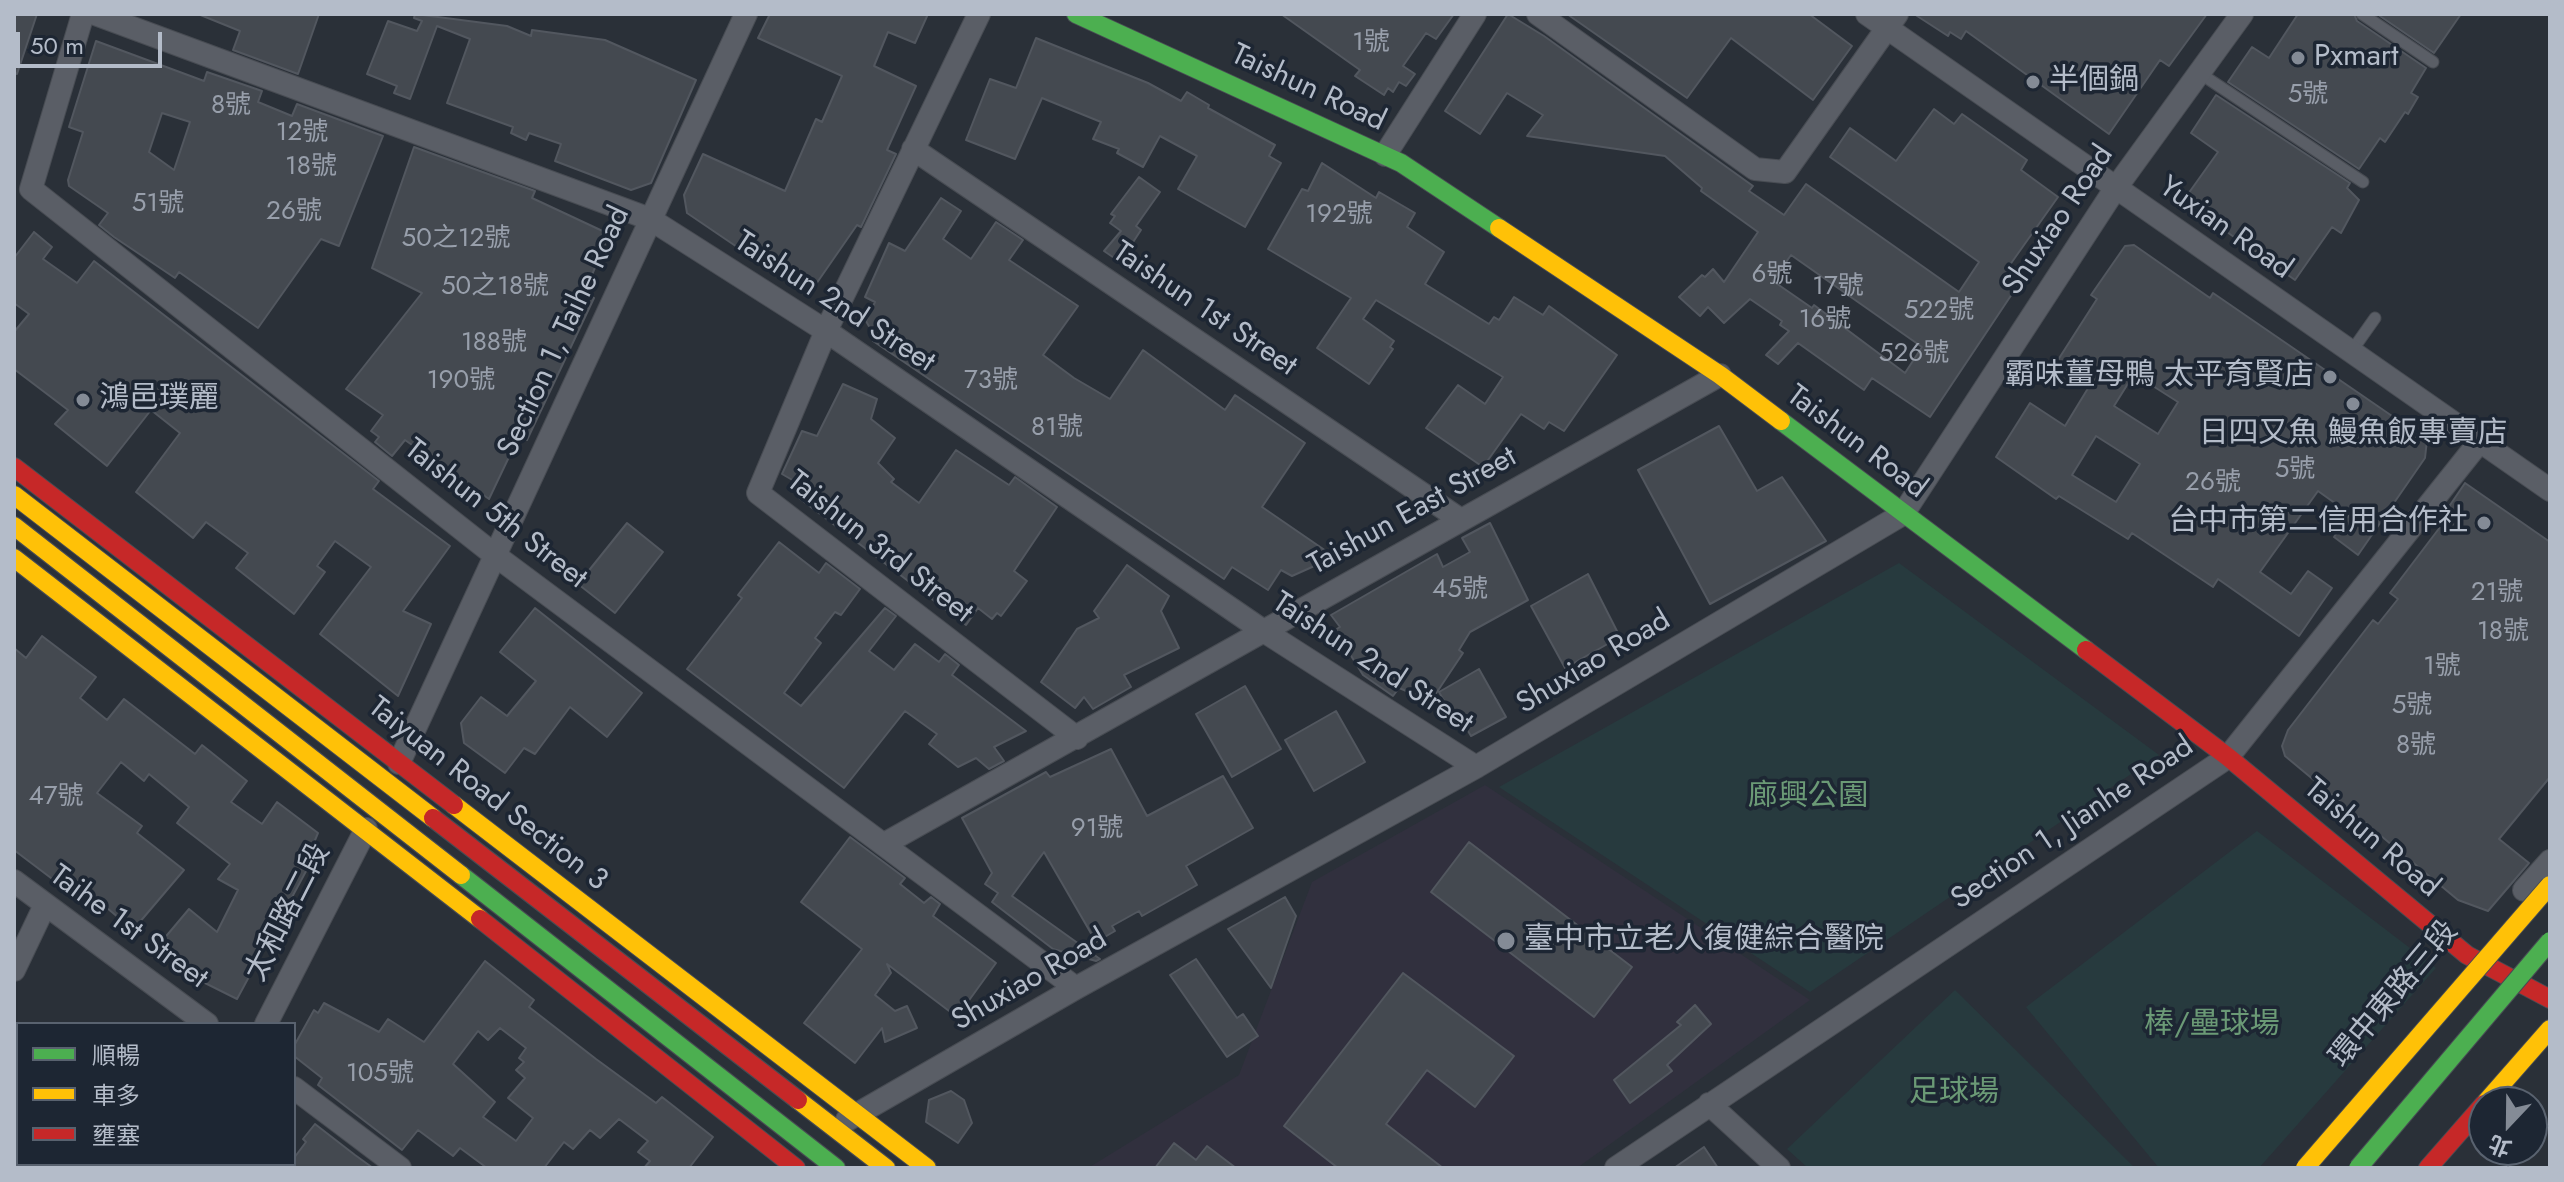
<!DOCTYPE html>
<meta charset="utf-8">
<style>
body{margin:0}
#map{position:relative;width:2564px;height:1182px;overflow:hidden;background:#2a3038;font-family:Jost,"Noto Sans TC",sans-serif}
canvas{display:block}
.frame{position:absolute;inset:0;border:16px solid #b4bcc9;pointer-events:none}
.legend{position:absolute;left:16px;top:1022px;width:280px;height:144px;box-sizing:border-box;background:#1d2633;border:2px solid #59626f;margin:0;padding:10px 14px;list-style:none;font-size:24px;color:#b4bcc9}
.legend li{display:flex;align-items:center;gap:16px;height:40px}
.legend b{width:40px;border:2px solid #59626f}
.north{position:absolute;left:2468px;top:1086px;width:80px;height:80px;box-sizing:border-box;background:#1d2633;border:2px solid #59626f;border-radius:50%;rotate:202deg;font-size:22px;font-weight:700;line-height:32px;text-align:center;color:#b4bcc9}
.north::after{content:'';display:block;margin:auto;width:28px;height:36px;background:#848b96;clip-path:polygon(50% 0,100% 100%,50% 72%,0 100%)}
.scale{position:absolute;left:16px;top:32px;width:146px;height:36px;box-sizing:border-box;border:4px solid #b4bcc9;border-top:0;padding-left:10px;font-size:24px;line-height:28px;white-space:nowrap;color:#b4bcc9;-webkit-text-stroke:6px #1d2633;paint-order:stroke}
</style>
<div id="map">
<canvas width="2564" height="1182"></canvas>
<div class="frame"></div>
<ul class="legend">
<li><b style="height:10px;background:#4caf50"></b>順暢</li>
<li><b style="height:10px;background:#ffc107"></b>車多</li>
<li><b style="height:10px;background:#c62828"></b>壅塞</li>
</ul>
<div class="north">北</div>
<div class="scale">50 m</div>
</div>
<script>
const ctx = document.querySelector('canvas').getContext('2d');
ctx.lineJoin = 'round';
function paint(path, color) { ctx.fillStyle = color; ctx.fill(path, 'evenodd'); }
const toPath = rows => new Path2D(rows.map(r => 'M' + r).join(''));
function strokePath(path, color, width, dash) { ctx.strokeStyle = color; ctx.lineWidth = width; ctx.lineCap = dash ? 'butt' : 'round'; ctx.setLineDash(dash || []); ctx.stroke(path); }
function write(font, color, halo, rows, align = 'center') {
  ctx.font = font + ' Jost,"Noto Sans TC",sans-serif'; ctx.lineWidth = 7; ctx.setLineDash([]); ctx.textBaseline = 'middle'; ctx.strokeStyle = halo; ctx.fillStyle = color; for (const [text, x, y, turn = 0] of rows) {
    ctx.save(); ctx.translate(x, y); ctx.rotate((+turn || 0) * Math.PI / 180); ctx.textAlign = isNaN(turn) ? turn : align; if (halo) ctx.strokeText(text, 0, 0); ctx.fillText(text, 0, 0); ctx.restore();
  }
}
paint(toPath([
 [1485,785,1810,1000,1577,1168,1088,1168,1239,1075,1312,882]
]), '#31303e');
paint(toPath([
 [1899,563,2159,755,1810,992,1499,787],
 [2257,831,2436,968,2259,1168,2159,1168,2026,1007],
 [1955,990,2135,1168,1808,1168,1787,1149]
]), '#273a3e');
const building = toPath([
 [14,14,37,14,17,74,14,73,14,14],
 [198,14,319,14,298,74,233,50,240,31,198,14],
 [415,14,507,26,531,36,532,30,605,40,696,80,651,183,631,190,555,161,561,144,529,133,526,140,511,133,513,127,447,103,470,39,437,26,410,99,394,93,397,86,367,74,388,21,417,31,422,21,414,18,415,14],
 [770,14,928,14,915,43,888,32,874,66,916,86,887,150,896,154,861,227,857,225,814,287,770,258,765,266,687,213,684,195,703,154,785,191,816,119,822,122,842,76,758,38,770,14],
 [1281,14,1454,14,1436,39,1426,33,1403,66,1415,74,1406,86,1399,82,1393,92,1388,88,1384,95,1355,76,1360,70,1281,14],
 [1508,14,1544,36,1753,186,1749,191,1784,215,1806,184,1959,292,1979,262,1830,157,1850,128,1896,161,1934,109,1954,124,1962,114,2027,160,2021,170,2058,197,2007,269,2022,279,1930,417,1872,378,1864,390,1798,343,1778,364,1766,355,1789,331,1780,325,1782,321,1750,299,1724,323,1708,307,1700,316,1679,297,1702,275,1705,277,1713,269,1724,282,1758,232,1701,191,1702,188,1665,156,1527,136,1543,115,1507,93,1480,134,1445,111,1508,14],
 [1791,255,1922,347,1905,373,1814,305,1812,308,1773,281,1791,255],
 [1567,14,1809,14,1852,46,1813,100,1731,38,1687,98,1567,14],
 [1914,14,2207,14,2169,66,2160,60,2109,134,1966,31,1961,39,1950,32,1948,36,1914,14],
 [2298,14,2354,14,2357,21,2426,68,2411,93,2418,97,2408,114,2405,112,2385,142,2380,138,2359,169,2228,82,2252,47,2269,58,2298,14],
 [2377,14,2461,14,2434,53,2377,14],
 [1036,38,1148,83,1181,101,1187,92,1209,105,1208,108,1275,145,1269,156,1281,163,1245,227,1178,189,1197,156,1160,136,1143,167,1117,153,1119,149,1093,139,1101,122,1042,98,1015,159,966,140,990,79,1016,88,1036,38],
 [96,41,204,81,207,72,262,91,258,102,292,116,297,104,383,136,339,246,321,239,258,328,179,272,175,278,114,237,99,225,108,213,69,186,68,180,83,132,69,127,96,41],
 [162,113,190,122,174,170,149,152,162,113],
 [2216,95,2350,183,2347,188,2359,200,2341,233,2332,227,2295,280,2183,201,2218,152,2191,133,2216,95],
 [414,147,535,191,532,198,609,234,584,294,594,298,527,440,519,436,489,499,405,440,392,456,375,442,379,437,371,431,383,415,346,389,422,293,372,268,414,147],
 [1322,163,1376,198,1379,192,1415,213,1407,227,1444,252,1425,284,1489,324,1494,317,1499,320,1514,297,1543,315,1549,306,1617,355,1564,431,1549,422,1544,429,1521,414,1483,467,1426,428,1458,385,1485,404,1503,377,1376,300,1363,319,1394,341,1390,347,1393,349,1369,384,1317,348,1351,298,1268,249,1302,189,1308,191,1322,163],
 [1139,177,1160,192,1136,226,1141,230,1120,262,1104,251,1121,231,1110,223,1115,216,1111,214,1139,177],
 [941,198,961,211,943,239,971,259,996,222,1023,240,1009,260,1078,306,1043,355,1074,378,1110,399,1143,350,1225,410,1235,395,1305,443,1262,507,1329,553,1321,563,1292,576,1281,570,1268,590,1232,567,1224,579,873,341,875,337,866,321,875,302,865,297,889,243,905,251,941,198],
 [34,232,52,247,43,259,77,283,94,261,379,481,373,489,450,546,403,611,431,624,398,696,320,634,371,567,335,541,317,566,325,572,294,614,236,568,248,553,206,522,193,538,136,492,180,433,151,410,107,466,55,424,68,410,14,369,14,332,29,314,14,303,14,258,34,232],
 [2134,245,2210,298,2213,293,2427,440,2425,458,2358,555,2334,537,2350,514,2318,491,2260,572,2291,594,2308,571,2332,588,2299,636,2218,579,2213,587,2132,533,2128,539,2059,496,2056,499,1996,457,2030,403,2065,426,2090,385,2056,363,2097,299,2091,295,2125,246,2134,245],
 [2134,374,2178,402,2158,434,2114,406,2134,374],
 [2096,436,2140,464,2116,502,2072,475,2096,436],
 [843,384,877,399,871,419,895,438,878,463,894,479,891,482,919,503,956,450,1009,485,1015,477,1057,507,1014,571,1027,581,1001,616,997,613,992,619,978,608,966,625,799,498,806,488,782,474,802,431,817,436,843,384],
 [1719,426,1757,491,1782,477,1826,541,1710,604,1638,470,1719,426],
 [2465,483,2550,542,2550,777,2499,839,2529,863,2488,911,2458,900,2285,756,2282,746,2288,730,2373,620,2378,624,2398,599,2390,593,2450,514,2446,511,2465,483],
 [627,523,663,552,615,613,578,584,627,523],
 [1490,523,1528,600,1470,632,1459,650,1463,653,1431,701,1399,688,1393,696,1363,675,1335,630,1340,627,1331,615,1437,554,1443,567,1470,552,1462,538,1490,523],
 [779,542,819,573,826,563,860,589,841,615,835,612,815,638,821,643,784,693,801,706,885,608,896,616,869,651,894,670,915,644,939,662,945,654,959,665,952,675,1026,731,994,747,1004,761,989,769,976,758,958,767,929,744,937,734,905,711,844,788,687,669,742,598,738,595,779,542],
 [1127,565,1169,596,1161,611,1179,648,1124,675,1131,687,1093,709,1084,697,1075,708,1041,682,1077,629,1099,618,1094,611,1127,565],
 [1588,574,1620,637,1565,668,1531,606,1588,574],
 [535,608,642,693,607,737,570,707,535,754,524,748,505,773,464,743,461,723,481,697,507,716,536,681,500,652,535,608],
 [42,636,96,677,80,698,107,720,124,699,195,754,202,745,247,781,231,802,262,824,277,802,318,833,307,859,311,862,237,999,191,976,157,947,189,909,217,932,238,890,218,879,230,864,177,823,189,807,149,774,144,781,121,762,97,793,142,826,137,833,184,870,133,930,87,891,80,900,14,850,14,648,26,658,42,636],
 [1479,669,1506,717,1471,736,1462,721,1457,724,1439,692,1479,669],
 [1245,686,1281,749,1232,777,1196,714,1245,686],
 [1336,711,1365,762,1314,791,1285,740,1336,711],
 [1111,749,1147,816,1223,776,1253,828,1186,866,1197,885,1142,916,1139,911,1112,926,1115,931,1096,942,1044,852,1012,896,1100,959,1096,961,1053,949,992,902,998,893,985,884,992,873,962,818,1046,772,1050,777,1111,749],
 [850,837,905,878,900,884,924,903,931,897,940,904,933,916,996,963,957,1017,887,964,891,973,875,995,895,1011,907,1006,917,1028,885,1042,882,1028,855,1063,804,1023,862,949,801,902,850,837],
 [1469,842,1632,967,1594,1017,1431,892,1469,842],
 [1285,897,1296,916,1271,988,1228,929,1285,897],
 [1196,959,1237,1018,1243,1014,1258,1036,1227,1057,1170,975,1196,959],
 [485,961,534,1000,529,1007,596,1059,656,1103,662,1097,713,1137,689,1168,644,1168,650,1161,638,1152,648,1141,619,1119,600,1138,590,1130,573,1149,564,1142,544,1168,487,1168,460,1148,453,1156,418,1130,402,1150,318,1085,322,1078,294,1056,294,1046,314,1010,318,1013,324,1003,379,1032,388,1019,424,1042,485,961],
 [500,1028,526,1048,519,1058,524,1062,516,1070,525,1078,508,1098,533,1118,516,1141,483,1117,495,1102,453,1064,478,1031,488,1040,500,1028],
 [1403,973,1514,1056,1475,1107,1427,1070,1386,1124,1443,1168,1338,1168,1284,1126,1403,973],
 [1695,1005,1711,1024,1667,1065,1672,1071,1630,1103,1614,1080,1681,1025,1677,1022,1695,1005],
 [951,1091,964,1100,972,1123,958,1143,926,1122,929,1100,951,1091],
 [315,1124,355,1155,373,1168,286,1168,294,1164,294,1158,306,1142,303,1139,315,1124],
 [1174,1143,1196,1160,1207,1146,1236,1168,1155,1168,1174,1143],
 [1704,1147,1718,1168,1674,1168,1704,1147]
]);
paint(building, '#444950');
strokePath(building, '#52575f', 2);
const lane = toPath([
 [2362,14,2433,62],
 [2198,72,2363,182],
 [2351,352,2375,318]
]);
const street = toPath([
 [83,14,31,189,496,556,1076,988],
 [95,14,650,219,826,331,1262,630,1476,767],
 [979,14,826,331,758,493,1077,738],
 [1538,14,1755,169,1785,172,1897,14],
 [1867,14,2550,490],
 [913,149,1461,520],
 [1385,155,1475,14],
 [399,763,746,14],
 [886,843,1720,375],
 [14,881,207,1024],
 [2524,890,2550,861],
 [14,970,45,905],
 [266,1024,366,829],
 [294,1088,400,1168],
 [1709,1104,1779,1168],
 [847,1120,1076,988,1476,767,1903,514,2115,189,2242,14],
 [191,1168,193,1164],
 [1616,1168,2228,757,2480,441]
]);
const fast = toPath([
 [1076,14,1401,163,1499,228],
 [1781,421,2086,650],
 [461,875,836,1168]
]);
const slow = toPath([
 [1499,228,1720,375,1781,421],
 [14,495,433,818],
 [14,526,461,875],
 [14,558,480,919],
 [454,805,927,1168],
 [798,1100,886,1168],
 [2486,1102,2550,1029]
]);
const jam = toPath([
 [14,467,454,805],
 [2086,650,2228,757,2467,955,2550,999],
 [433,818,798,1100],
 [480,919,796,1168],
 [2428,1168,2484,1104]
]);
strokePath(lane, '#484c53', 13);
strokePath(street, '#484c53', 24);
strokePath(fast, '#484c53', 20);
strokePath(slow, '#484c53', 20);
strokePath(jam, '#484c53', 20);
strokePath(lane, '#5a5e66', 11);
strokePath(street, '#5a5e66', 22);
strokePath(fast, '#4caf50', 18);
strokePath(slow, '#ffc107', 18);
strokePath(jam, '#c62828', 18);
const fastBridge = toPath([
 [2358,1168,2550,941]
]);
const slowBridge = toPath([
 [2305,1168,2550,885]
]);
strokePath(fastBridge, '#474c53', 20, []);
strokePath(slowBridge, '#474c53', 20, []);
strokePath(fastBridge, '#4caf50', 18);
strokePath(slowBridge, '#ffc107', 18);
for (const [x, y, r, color] of [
 [2298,58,8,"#848b96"],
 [2033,82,8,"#848b96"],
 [2330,377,8,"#848b96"],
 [83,400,8,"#848b96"],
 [2353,404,8,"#848b96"],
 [2484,523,8,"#848b96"],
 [1506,941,10,"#848b96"]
]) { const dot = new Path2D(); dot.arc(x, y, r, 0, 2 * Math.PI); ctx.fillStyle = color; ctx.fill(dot); strokePath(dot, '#1d2633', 3); }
write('26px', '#989fab', null, [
 ["1號",1371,44],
 ["5號",2308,96],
 ["8號",231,107],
 ["12號",302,134],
 ["18號",311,168],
 ["51號",158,205],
 ["26號",294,213],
 ["192號",1339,216],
 ["50之12號",456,240],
 ["6號",1772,276],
 ["50之18號",495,288],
 ["17號",1838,288],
 ["522號",1939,312],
 ["16號",1825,321],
 ["188號",494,344],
 ["526號",1914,355],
 ["190號",461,382],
 ["73號",991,382],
 ["81號",1057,429],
 ["5號",2295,471],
 ["26號",2213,484],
 ["45號",1460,591],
 ["21號",2497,594],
 ["18號",2503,633],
 ["1號",2442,668],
 ["5號",2412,707],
 ["8號",2416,747],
 ["47號",56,798],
 ["91號",1097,830],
 ["105號",380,1075]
]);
write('30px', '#b4bcc9', '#1d2633', [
 ["Pxmart",2314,58],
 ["半個鍋",2049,82],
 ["霸味薑母鴨 太平育賢店",2314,377,"right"],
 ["鴻邑璞麗",99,400],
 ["日四又魚 鰻魚飯專賣店",2353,435,"center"],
 ["台中市第二信用合作社",2468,523,"right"],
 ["臺中市立老人復健綜合醫院",1524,941]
], 'left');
write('30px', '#b4bcc9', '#1d2633', [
 ["Taishun Road",1308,89,25],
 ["Shuxiao Road",2059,221,-56],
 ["Yuxian Road",2225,229,35],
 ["Taishun 2nd Street",834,303,33],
 ["Taishun 1st Street",1204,310,34],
 ["Section 1, Taihe Road",565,332,-65],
 ["Taishun Road",1856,443,37],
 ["Taishun East Street",1413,512,-29],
 ["Taishun 5th Street",495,515,38],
 ["Taishun 3rd Street",879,548,38],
 ["Shuxiao Road",1594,663,-31],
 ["Taishun 2nd Street",1372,664,33],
 ["Taiyuan Road Section 3",487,795,38],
 ["Section 1, Jianhe Road",2073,824,-34],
 ["Taishun Road",2371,839,40],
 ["太和路二段",289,913,-63],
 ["Taihe 1st Street",128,928,36],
 ["Shuxiao Road",1030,981,-30],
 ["環中東路三段",2395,995,-50]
]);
write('30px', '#6b9a76', '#1d2633', [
 ["廊興公園",1808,798],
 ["棒/壘球場",2212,1026],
 ["足球場",1954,1094]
]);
</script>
